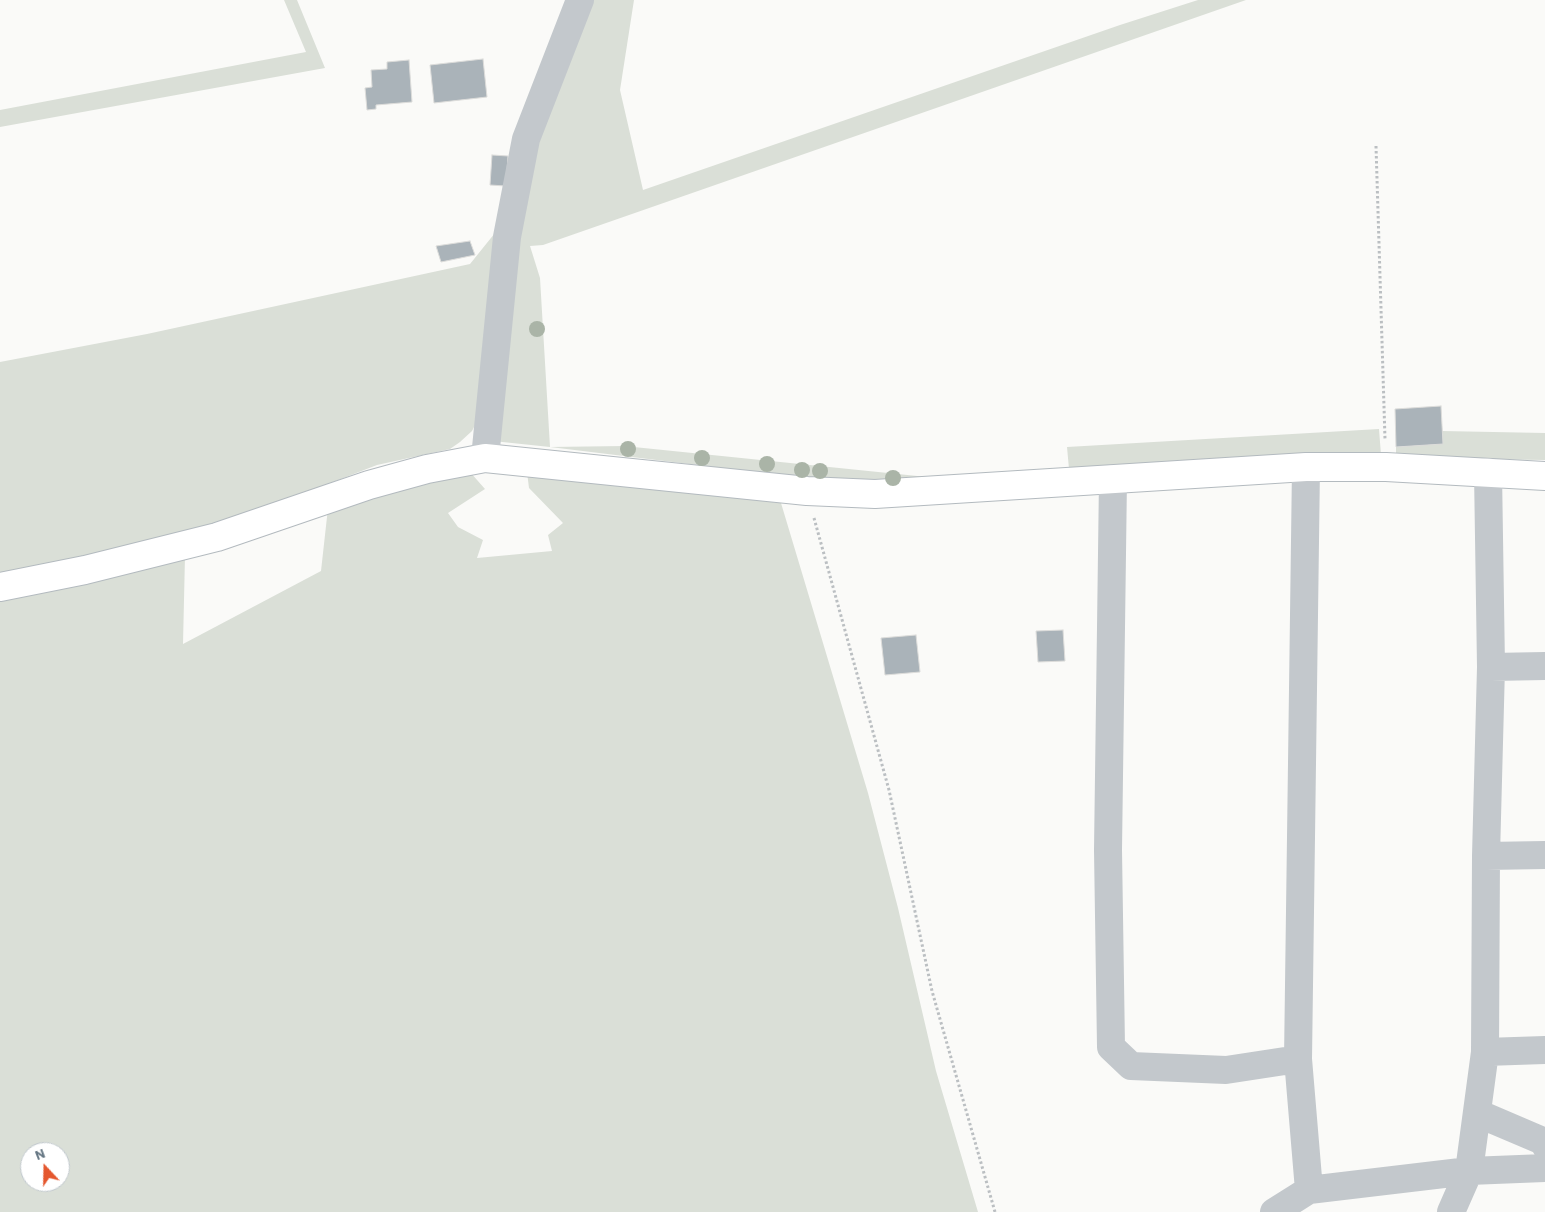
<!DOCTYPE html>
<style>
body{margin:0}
#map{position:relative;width:1545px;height:1212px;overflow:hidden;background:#fafaf8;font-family:Barlow,sans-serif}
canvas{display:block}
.north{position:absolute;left:20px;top:1142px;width:50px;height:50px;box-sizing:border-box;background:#fff;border:1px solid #c1c8cd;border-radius:50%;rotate:339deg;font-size:14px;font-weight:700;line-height:20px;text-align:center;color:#657683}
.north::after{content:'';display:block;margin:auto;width:18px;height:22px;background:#e4572e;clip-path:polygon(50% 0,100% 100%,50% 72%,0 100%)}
</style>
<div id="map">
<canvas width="1545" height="1212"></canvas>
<div class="north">N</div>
</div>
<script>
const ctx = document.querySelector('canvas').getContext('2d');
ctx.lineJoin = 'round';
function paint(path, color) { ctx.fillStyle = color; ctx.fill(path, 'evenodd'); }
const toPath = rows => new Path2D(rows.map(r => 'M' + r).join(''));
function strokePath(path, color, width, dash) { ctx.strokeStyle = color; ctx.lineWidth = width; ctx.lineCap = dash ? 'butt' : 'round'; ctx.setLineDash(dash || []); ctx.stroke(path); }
paint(toPath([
 [284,0,297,0,325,68,0,127,0,110,306,52],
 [585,0,634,0,620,90,643,190,1120,25,1198,0,1246,0,543,245,530,246,540,278,550,447,624,446,927,477,1000,473,875,485,812,479,550,447,493,441,532,150],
 [503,223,478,419,472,431,460,442,450,449,377,465,245,516,162,542,0,577,0,362,147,334,470,264],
 [1379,429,1381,455,1069,469,1067,447],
 [1442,431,1545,433,1545,460,1396,458,1396,447,1442,444],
 [470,472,485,489,448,513,458,527,483,540,477,558,552,551,548,535,563,523,529,488,527,472,781,503,868,793,898,908,936,1071,978,1212,0,1212,0,596,185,556,183,644,321,571,328,508],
 [30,1152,60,1152,60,1182,30,1182]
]), '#dadfd7');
const building = toPath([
 [483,59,487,97,434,103,430,65,483,59],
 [409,60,412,102,376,105,376,109,367,110,365,88,372,87,371,70,387,69,387,62,409,60],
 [492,155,508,156,506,186,490,185,492,155],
 [470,241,475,255,441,262,436,246,470,241],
 [1441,406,1443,444,1396,447,1395,409,1441,406],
 [1063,630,1065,661,1038,662,1036,631,1063,630],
 [916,635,920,672,885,675,881,638,916,635]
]);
paint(building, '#aab3b9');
strokePath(building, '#dcdcda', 1);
const secondary = toPath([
 [0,587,85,570,217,537,369,485,427,469,485,458,807,491,875,494,1306,467,1386,467,1545,476]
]);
strokePath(secondary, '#b3babf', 30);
strokePath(toPath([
 [1376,146,1385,439],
 [814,518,889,790,932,991,995,1212]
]), '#bbbfc2', 3, [2.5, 2.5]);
strokePath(toPath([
 [485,458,507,237,526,139,580,0],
 [1306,467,1298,1059,1309,1190],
 [1113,479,1108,850,1111,1047,1131,1066,1226,1070,1298,1059],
 [1491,667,1545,666],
 [1486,856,1545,855],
 [1485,1052,1545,1050],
 [1477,1113,1543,1141,1545,1145],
 [1274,1212,1309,1190,1469,1171,1545,1168],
 [1451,1212,1469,1171,1485,1052,1486,856,1491,667,1488,472]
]), '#c3c8cc', 28);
strokePath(secondary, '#fff', 28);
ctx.fillStyle = '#aab4a7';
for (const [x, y] of [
 [537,329],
 [628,449],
 [702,458],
 [767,464],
 [802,470],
 [820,471],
 [893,478]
]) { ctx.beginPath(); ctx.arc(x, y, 8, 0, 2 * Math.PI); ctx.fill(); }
</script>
